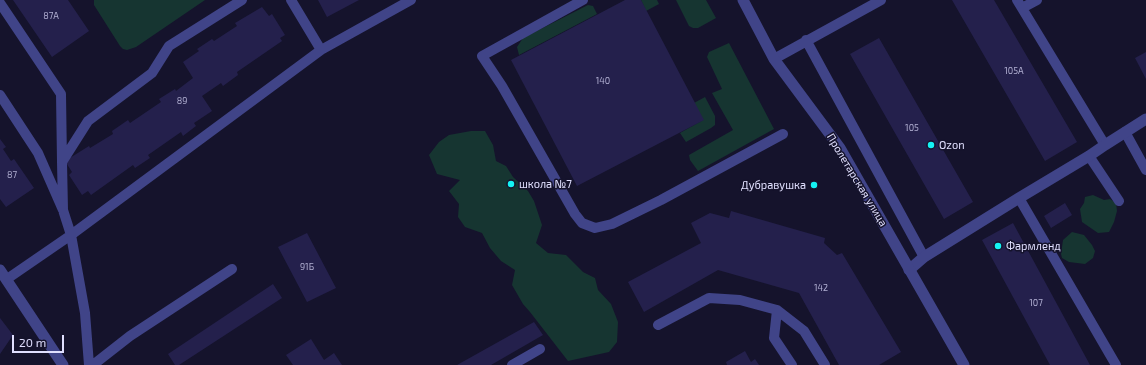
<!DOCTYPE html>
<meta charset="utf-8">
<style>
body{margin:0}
#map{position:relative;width:1146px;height:365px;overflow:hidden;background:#15132c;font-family:"Exo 2",sans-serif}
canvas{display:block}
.scale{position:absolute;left:12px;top:335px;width:52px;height:18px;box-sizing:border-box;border:2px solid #e0dffe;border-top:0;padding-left:5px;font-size:12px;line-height:14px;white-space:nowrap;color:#e0dffe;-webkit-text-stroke:3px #15132c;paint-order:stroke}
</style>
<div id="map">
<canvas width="1146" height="365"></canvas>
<div class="scale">20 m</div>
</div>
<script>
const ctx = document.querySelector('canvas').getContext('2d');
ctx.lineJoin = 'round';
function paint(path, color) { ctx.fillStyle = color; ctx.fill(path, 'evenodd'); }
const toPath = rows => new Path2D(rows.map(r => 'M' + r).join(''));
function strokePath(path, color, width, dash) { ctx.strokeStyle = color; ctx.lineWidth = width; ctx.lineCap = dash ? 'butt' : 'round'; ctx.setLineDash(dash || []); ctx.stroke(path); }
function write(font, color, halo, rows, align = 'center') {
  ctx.font = font + ' "Exo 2",sans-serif'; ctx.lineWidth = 3; ctx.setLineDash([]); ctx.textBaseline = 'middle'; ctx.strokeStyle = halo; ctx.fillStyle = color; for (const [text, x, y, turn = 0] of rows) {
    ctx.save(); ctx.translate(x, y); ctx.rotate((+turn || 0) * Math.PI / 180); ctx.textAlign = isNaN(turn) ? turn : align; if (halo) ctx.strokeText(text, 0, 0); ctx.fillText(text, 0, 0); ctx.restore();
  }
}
paint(toPath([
 [94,0,205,0,136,47,127,50,123,49,120,46,94,5],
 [641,0,657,0,659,4,646,11],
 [676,0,706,0,716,18,698,28,693,28,689,26],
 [588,5,593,6,597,14,519,55,517,47,523,38],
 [729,43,774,129,698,171,690,160,689,155,733,130,712,93,722,89,707,57,709,52],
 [705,97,715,116,715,125,711,128,686,142,680,133,703,120,694,103],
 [471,131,485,131,493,145,496,161,506,166,513,177,528,191,534,201,542,225,536,243,548,253,566,255,583,272,595,278,598,290,611,304,618,322,617,342,609,352,568,361,530,312,523,304,512,285,515,270,501,261,490,248,482,233,465,227,458,217,459,204,449,191,460,180,437,174,429,155,439,142,449,135],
 [1093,195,1104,200,1110,199,1116,203,1117,211,1114,222,1109,232,1098,233,1082,222,1080,209,1084,203,1085,197],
 [1072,232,1084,235,1092,245,1095,251,1093,258,1085,264,1069,262,1062,258,1061,254,1063,240]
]), '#163531');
paint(toPath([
 [13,0,68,0,89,31,52,57],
 [318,0,359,0,327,17],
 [625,0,641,0,704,120,577,186,511,60],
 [952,0,994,0,1077,142,1045,161],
 [262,7,269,16,272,14,285,35,280,38,282,41,237,72,238,75,223,86,221,83,202,96,212,111,194,123,196,126,183,136,181,132,148,155,150,158,135,168,133,165,91,195,88,191,82,195,69,175,72,172,65,161,89,146,90,148,113,134,112,131,128,120,130,123,161,102,159,99,175,89,176,91,193,78,183,62,199,51,197,49,212,39,214,41,237,26,235,23],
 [879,38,973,202,944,219,850,54],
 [1146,52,1146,79,1135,58],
 [0,139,6,147,3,149,11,161,14,159,34,188,6,207,0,199],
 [1065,203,1072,215,1051,228,1044,216],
 [731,211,825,238,824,243,837,255,842,253,901,352,879,365,839,365,799,293,718,270,644,312,628,282,701,243,691,223,710,213,729,218],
 [1013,223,1090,365,1050,365,982,240],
 [307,233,336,288,307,302,278,247],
 [273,284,282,298,179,365,175,365,168,354],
 [0,318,13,335,0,354],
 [534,322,543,335,491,365,457,365],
 [311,339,324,360,334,353,342,365,293,365,286,355],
 [745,351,751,362,755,359,759,365,727,365,726,362]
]), '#24204c');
strokePath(toPath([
 [291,0,321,50],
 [583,0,482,56,502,86,575,214,582,223,595,228,612,224,661,200,783,134],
 [1017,0,1105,145],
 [0,3,61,94,62,162],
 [1022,8,1037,0],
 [806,40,924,257],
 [774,59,881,0],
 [0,95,38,153,63,210,71,235,85,313,89,365],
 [1125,132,1146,170],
 [1089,156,1119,201],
 [1019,198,1116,365],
 [63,210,62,162,88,121,152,73,169,46,242,0],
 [7,279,71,235,321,50,411,0],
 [777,310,774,338,792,365],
 [658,325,709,298,740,300,777,310,804,331,825,365],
 [93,365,130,336,232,269],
 [512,365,540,349]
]), '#404488', 10);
strokePath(toPath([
 [909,270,924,257,1019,198,1089,156,1105,145,1146,119]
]), '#404488', 11);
strokePath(toPath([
 [743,0,774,59,840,148,964,365],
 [0,270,63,365]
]), '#404488', 11);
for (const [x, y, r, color] of [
 [931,145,4,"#14f3f4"],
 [511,184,4,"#14f3f4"],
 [814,185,4,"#14f3f4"],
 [998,246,4,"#14f3f4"]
]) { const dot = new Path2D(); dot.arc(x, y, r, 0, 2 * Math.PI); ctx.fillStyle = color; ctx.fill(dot); strokePath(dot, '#15132c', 1.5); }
write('9px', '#b1afd2', null, [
 ["87А",51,16],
 ["105А",1014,71],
 ["140",603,81],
 ["89",182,101],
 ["105",912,128],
 ["87",12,175],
 ["91Б",307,267],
 ["142",821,288],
 ["107",1036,303]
]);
write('11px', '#e0dffe', '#15132c', [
 ["Ozon",939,145],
 ["школа №7",519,184],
 ["Дубравушка",806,185,"right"],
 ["Фармленд",1006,246]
], 'left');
write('11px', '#e0dffe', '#15132c', [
 ["Пролетарская улица",857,180,59]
]);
</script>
